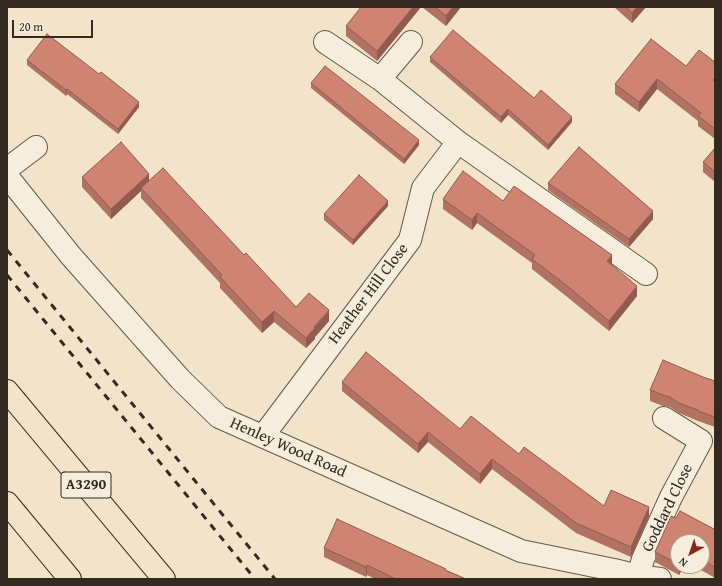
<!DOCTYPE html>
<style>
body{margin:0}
#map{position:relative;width:722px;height:586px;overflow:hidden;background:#f3e3c9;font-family:"Gentium Book Plus",serif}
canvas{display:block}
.frame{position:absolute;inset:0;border:8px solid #332b21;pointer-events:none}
.north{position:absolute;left:670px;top:534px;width:40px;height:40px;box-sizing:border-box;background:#f7eddc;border:1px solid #a99f91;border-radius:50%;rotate:220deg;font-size:11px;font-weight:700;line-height:16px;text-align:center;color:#332b21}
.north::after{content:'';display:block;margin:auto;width:14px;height:18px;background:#8f2418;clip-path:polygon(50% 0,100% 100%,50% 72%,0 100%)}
.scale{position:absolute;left:12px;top:20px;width:81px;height:18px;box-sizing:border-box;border:2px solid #332b21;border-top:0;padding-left:5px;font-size:12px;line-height:14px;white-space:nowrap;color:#332b21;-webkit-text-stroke:3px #f7eddc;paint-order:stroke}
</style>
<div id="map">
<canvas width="722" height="586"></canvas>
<div class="frame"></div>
<div class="north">N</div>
<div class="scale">20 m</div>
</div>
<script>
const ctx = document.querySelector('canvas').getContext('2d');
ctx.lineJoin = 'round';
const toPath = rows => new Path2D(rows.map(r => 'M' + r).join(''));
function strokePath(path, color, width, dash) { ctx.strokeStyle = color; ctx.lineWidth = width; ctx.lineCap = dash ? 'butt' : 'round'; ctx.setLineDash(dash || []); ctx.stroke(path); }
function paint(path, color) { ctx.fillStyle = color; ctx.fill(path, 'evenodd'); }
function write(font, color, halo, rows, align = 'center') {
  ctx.font = font + ' "Gentium Book Plus",serif'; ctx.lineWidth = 3.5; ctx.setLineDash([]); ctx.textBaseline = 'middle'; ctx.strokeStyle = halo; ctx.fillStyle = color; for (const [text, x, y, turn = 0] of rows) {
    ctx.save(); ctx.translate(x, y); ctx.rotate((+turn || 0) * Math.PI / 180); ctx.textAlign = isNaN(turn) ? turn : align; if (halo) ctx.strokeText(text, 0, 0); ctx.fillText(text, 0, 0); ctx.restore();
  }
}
const street = toPath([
 [380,79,411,42],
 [458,142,646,274],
 [7,169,36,147],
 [7,176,71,256,180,379,219,417,521,551,614,570,638,576,660,579],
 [263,436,410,240,423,188,458,142,380,79,325,42],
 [638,576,643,559,671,497,701,441,664,418]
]);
const primary = toPath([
 [7,391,164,579],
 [7,503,70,579]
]);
strokePath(street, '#63594b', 24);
strokePath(primary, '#332b21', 24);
strokePath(street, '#f7eddc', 22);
strokePath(primary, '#f3e3c9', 22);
strokePath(toPath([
 [7,250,275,579],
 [7,275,255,579]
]), '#332b21', 3, [7, 7]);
paint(toPath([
 [421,7,377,61,346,36,346,26],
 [422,7,461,7,446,26],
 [614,7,646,7,632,23],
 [430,57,534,98,572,122,548,150,508,115,501,123,430,62],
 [27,60,99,74,139,107,118,134,67,94,66,96,27,65],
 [715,62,715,139,698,126,698,121,657,89,639,112,615,94,615,84,686,66],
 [311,83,419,145,404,164,311,88],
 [715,148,715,182,703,172,703,162],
 [82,177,149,180,244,255,296,307,329,321,315,337,315,339,306,348,274,322,262,333,220,288,220,283,141,198,141,191,111,219,82,187],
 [548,183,653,219,629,247,548,190],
 [443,199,503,201,612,265,637,296,609,331,566,296,532,269,532,263,477,223,472,230,443,209],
 [388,206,353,245,324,220,324,214],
 [703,377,715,381,715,427,698,421,679,413,670,407,663,406,650,401,650,390],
 [342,382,460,429,519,454,604,506,649,516,631,557,576,533,492,469,480,484,428,442,418,453,342,391],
 [676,518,714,529,715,527,715,578,694,566,702,566,702,542,678,542,678,566,684,566,679,575,655,562,655,552],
 [324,548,446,570,466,579,375,579,367,575,366,577,324,557]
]), '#b27261');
paint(toPath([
 [413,7,421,7,377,61,377,51],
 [453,7,461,7,446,26,446,16],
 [637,7,646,7,632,23,632,13],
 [657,79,657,89,639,112,639,102],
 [67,89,67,94,66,96,66,90],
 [139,102,139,107,118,134,118,129],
 [508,109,508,115,501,123,501,117],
 [572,117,572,122,548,150,548,145],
 [419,140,419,145,404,164,404,159],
 [149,174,149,184,141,188,141,191,111,219,111,209],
 [388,201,388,206,353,245,353,240],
 [653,211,653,219,629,247,629,239],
 [477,213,477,223,472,230,472,220],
 [612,255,612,266,607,261],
 [637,286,637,296,609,331,609,321],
 [329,310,329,321,315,337,315,339,306,348,306,338],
 [274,311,274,322,262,333,262,322],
 [428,432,428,442,418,453,418,444],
 [492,459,492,469,480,484,480,474],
 [649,507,649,516,631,557,631,547],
 [367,565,367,575,366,577,366,567],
 [679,566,684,566,679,575]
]), '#915c4f');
const building = toPath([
 [361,7,413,7,377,51,346,26,361,7],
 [435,7,453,7,446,16,435,7],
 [626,7,637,7,632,13,626,7],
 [453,30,534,98,541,90,572,117,548,145,508,109,501,117,430,57,453,30],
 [47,34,99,74,101,72,139,102,118,129,67,89,66,90,27,60,47,34],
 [651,39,686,66,699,50,715,62,715,78,713,80,715,82,715,129,698,116,701,113,657,79,639,102,615,84,651,39],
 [325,66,419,140,404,159,311,83,325,66],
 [121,142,149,174,111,209,82,177,121,142],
 [579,147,653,211,629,239,548,183,579,147],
 [715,148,715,172,703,162,715,148],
 [163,168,244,255,246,253,296,307,309,293,329,310,314,327,315,328,306,338,274,311,262,322,220,277,222,275,141,188,163,168],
 [463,171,503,201,514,186,612,255,607,261,637,286,609,321,566,285,532,259,535,255,477,213,472,220,443,199,463,171],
 [359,175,388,201,353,240,324,214,359,175],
 [366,352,460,429,471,416,519,454,524,447,604,506,611,490,649,507,631,547,576,523,492,459,480,474,428,432,418,444,342,382,366,352],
 [663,360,703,377,715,381,715,417,698,411,698,410,679,403,670,397,663,395,650,390,663,360],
 [680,511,714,529,715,527,715,567,702,560,702,542,678,542,678,564,655,552,671,516,676,518,680,511],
 [337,519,446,569,445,570,466,579,396,579,367,565,366,567,324,548,337,519]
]);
paint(building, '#cf8471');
strokePath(building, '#915c4f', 1);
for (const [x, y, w] of [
 [86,485,50]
]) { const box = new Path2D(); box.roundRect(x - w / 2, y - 13, w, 26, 3); ctx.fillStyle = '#f7eddc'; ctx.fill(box); strokePath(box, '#332b21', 1); }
write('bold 15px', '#332b21', null, [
 ["A3290",86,485]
]);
write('16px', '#332b21', '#f7eddc', [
 ["Heather Hill Close",369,294,-53],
 ["Henley Wood Road",288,448,24],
 ["Goddard Close",668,508,-64]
]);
</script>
